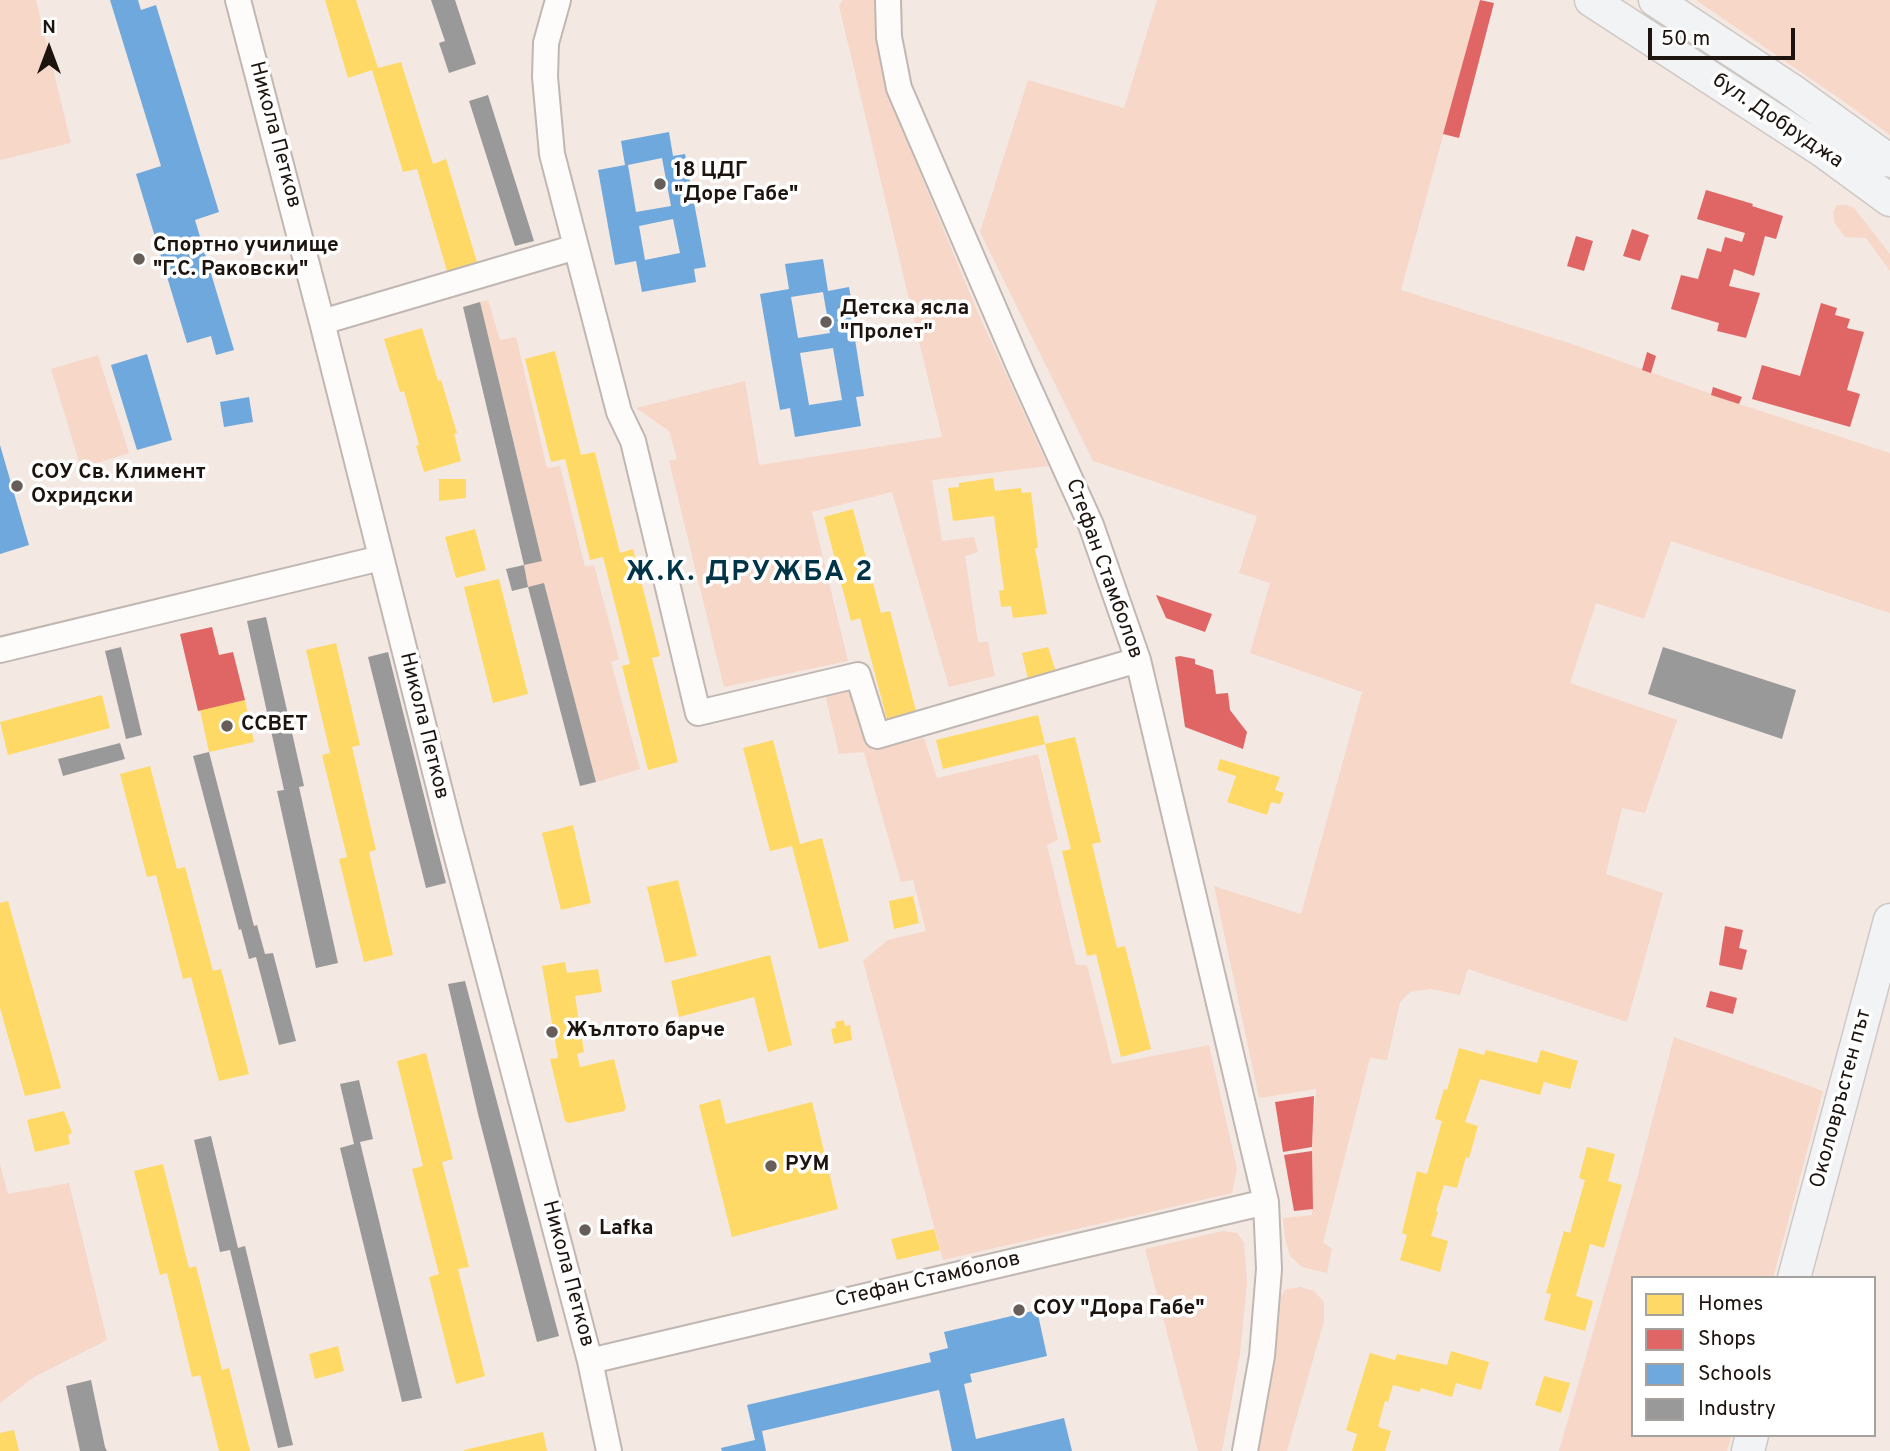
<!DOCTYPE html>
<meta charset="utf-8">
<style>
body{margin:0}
#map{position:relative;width:1890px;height:1451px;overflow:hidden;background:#f4e8e2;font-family:Overpass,sans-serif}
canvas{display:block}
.legend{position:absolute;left:1631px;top:1276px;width:245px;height:161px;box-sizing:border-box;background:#fff;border:2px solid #a5a19f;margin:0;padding:9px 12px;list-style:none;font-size:21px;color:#1d140f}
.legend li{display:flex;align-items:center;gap:14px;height:35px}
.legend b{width:35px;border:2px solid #a5a19f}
.north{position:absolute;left:14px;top:14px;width:70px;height:70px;-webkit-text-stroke:5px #fff;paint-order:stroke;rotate:0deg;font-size:19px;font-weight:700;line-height:28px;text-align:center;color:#1d140f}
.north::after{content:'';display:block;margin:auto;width:24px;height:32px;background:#1d140f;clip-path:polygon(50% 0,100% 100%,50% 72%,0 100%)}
.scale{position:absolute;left:1648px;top:28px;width:147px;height:32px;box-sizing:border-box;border:4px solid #1d140f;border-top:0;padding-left:9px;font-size:21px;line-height:24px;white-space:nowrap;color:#1d140f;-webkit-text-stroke:5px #fff;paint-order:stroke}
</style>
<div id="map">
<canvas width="1890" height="1451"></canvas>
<ul class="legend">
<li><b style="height:19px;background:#ffd966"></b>Homes</li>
<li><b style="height:19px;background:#e06666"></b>Shops</li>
<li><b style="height:19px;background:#6fa8dc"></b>Schools</li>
<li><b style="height:19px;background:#999"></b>Industry</li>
</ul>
<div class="north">N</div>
<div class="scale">50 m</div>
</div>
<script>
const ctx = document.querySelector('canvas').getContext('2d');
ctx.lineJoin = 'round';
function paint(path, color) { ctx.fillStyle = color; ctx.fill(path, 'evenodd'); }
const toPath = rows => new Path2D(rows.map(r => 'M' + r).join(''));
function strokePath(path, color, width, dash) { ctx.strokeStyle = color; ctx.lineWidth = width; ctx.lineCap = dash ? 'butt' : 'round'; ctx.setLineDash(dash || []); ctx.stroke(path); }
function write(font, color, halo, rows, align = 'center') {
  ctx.font = font + ' Overpass,sans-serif'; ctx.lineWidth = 7; ctx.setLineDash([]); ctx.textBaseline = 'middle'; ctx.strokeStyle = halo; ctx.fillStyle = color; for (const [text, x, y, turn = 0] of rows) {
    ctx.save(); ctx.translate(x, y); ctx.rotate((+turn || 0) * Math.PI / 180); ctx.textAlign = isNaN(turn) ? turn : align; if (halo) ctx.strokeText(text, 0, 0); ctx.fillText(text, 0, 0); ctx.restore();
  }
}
paint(toPath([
 [0,0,36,0,71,143,0,160],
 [843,0,876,0,876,38,886,90,975,306,1048,466,932,480,942,541,974,537,978,552,965,556,978,642,988,642,995,676,949,687,892,492,812,512,848,661,724,687,669,461,677,459,669,431,636,408,745,381,759,465,942,437,839,6],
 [1157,0,1480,0,1401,290,1575,345,1739,404,1890,453,1890,613,1671,541,1644,619,1596,603,1570,683,1677,720,1645,813,1622,808,1606,874,1663,893,1627,1022,1468,969,1460,995,1430,989,1410,992,1400,1002,1387,1060,1370,1058,1323,1242,1332,1249,1327,1273,1302,1267,1290,1256,1285,1238,1283,1218,1312,1215,1312,1147,1316,1089,1259,1098,1214,886,1301,914,1362,692,1250,653,1270,583,1239,573,1257,516,1093,461,980,232,1028,80,1124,108],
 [1696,0,1890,0,1890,135,1846,103],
 [1837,205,1847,205,1854,208,1890,254,1890,271,1866,238,1845,237,1834,222,1833,212],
 [488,300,500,340,516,337,547,468,560,466,585,567,594,565,619,659,611,662,640,769,596,782,544,584,528,587,524,565,542,560,480,302],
 [98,355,129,453,81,468,51,369],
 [851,687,872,751,924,738,937,778,1038,754,1058,840,1047,845,1076,965,1087,965,1112,1064,1209,1045,1237,1169,1232,1193,943,1260,863,961,888,940,926,931,913,880,901,882,864,752,839,754,825,694],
 [1674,1037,1823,1091,1773,1278,1633,1278,1633,1435,1732,1435,1727,1451,1559,1451,1638,1175],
 [0,1164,8,1194,69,1183,107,1340,34,1377,0,1403],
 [1223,1231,1237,1233,1244,1243,1247,1283,1240,1354,1222,1451,1198,1451,1145,1249],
 [1300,1287,1314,1291,1324,1302,1324,1321,1287,1451,1257,1451,1262,1433,1273,1358,1277,1302,1286,1289]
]), '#f6d7c8');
paint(toPath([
 [325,0,356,0,378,68,401,62,433,164,446,159,477,262,447,271,417,169,403,172,372,70,348,78],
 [422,328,438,381,441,380,457,433,454,434,461,461,424,472,416,446,419,445,404,391,400,392,384,339],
 [555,351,581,455,595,452,620,553,633,549,660,656,652,658,678,762,648,770,622,666,630,664,603,557,590,560,565,459,551,462,525,359],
 [993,478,995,491,1021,488,1022,493,1031,492,1038,548,1035,548,1047,614,1013,618,1011,606,1001,607,999,591,1004,590,994,516,953,521,948,488,959,487,959,483],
 [439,479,466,479,466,498,439,501],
 [853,509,881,613,890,611,917,715,888,723,860,618,851,621,824,517],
 [475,529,486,570,456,578,445,537],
 [499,579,528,694,493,703,464,587],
 [336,643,360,745,352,747,376,850,369,852,393,955,364,962,339,859,347,857,322,755,330,753,306,650],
 [1048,647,1056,672,1028,679,1022,653],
 [102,695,110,728,8,755,0,722],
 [245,700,254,742,209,752,200,710],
 [1038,715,1045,744,943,769,936,740],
 [1075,737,1101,842,1092,844,1117,948,1125,946,1151,1049,1121,1057,1096,954,1087,956,1062,851,1071,849,1045,744],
 [773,740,800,844,822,838,849,941,819,949,792,846,770,851,743,748],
 [1220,759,1280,777,1275,790,1284,793,1280,804,1271,802,1267,815,1227,802,1236,776,1217,770],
 [150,766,177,869,185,867,213,971,221,969,249,1074,219,1081,191,977,183,979,156,875,147,877,120,774],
 [573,825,591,903,561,910,542,833],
 [678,880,697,956,665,963,647,887],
 [913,896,919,923,894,929,889,901],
 [8,901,61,1088,25,1096,0,1008,0,903],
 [770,955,792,1045,768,1052,754,997,679,1017,671,981],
 [565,962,567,973,598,969,602,992,575,996,584,1052,577,1054,580,1067,614,1059,626,1108,624,1111,569,1123,565,1121,550,1059,558,1058,542,966],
 [844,1020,845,1026,850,1025,852,1040,834,1044,831,1029,836,1028,835,1022],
 [1459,1048,1484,1055,1486,1050,1537,1063,1541,1050,1578,1061,1570,1089,1544,1082,1540,1095,1480,1079,1465,1122,1478,1126,1469,1158,1466,1157,1457,1188,1444,1185,1436,1211,1438,1212,1431,1236,1448,1241,1440,1272,1400,1260,1407,1235,1402,1233,1417,1171,1427,1174,1442,1121,1435,1119,1444,1089,1447,1090],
 [426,1053,453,1159,442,1162,469,1267,458,1269,485,1376,456,1384,429,1277,439,1274,412,1169,423,1166,397,1061],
 [720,1099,726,1124,812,1102,838,1209,732,1237,699,1105],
 [64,1111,72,1133,68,1135,70,1144,35,1152,27,1120],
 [1587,1147,1615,1154,1608,1181,1622,1185,1604,1248,1590,1244,1576,1296,1593,1301,1585,1331,1544,1320,1551,1294,1546,1293,1564,1231,1570,1233,1585,1180,1579,1178],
 [163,1164,189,1268,196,1266,222,1370,229,1368,250,1451,219,1451,200,1375,192,1377,167,1273,160,1275,134,1171],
 [934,1229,940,1250,897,1260,891,1239],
 [338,1346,344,1371,315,1379,309,1354],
 [1451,1351,1489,1362,1481,1390,1456,1383,1452,1397,1421,1388,1420,1392,1393,1385,1388,1402,1385,1401,1378,1427,1391,1431,1385,1451,1352,1451,1357,1434,1346,1430,1370,1353,1395,1360,1397,1354,1447,1365],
 [1544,1376,1570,1383,1561,1413,1535,1405],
 [14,1430,19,1451,0,1451,0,1433],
 [543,1432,547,1451,464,1451,464,1450]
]), '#ffd966');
paint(toPath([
 [1480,0,1494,3,1459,138,1443,134],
 [1706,190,1753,204,1752,206,1783,216,1776,239,1765,236,1754,276,1734,269,1729,286,1760,293,1746,338,1717,331,1719,323,1671,309,1681,275,1698,279,1707,248,1721,252,1725,237,1742,242,1745,233,1697,219],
 [1632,229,1649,235,1640,261,1623,256],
 [1576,236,1593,241,1584,271,1567,266],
 [1821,303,1837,308,1835,315,1850,319,1847,328,1864,332,1847,390,1860,394,1850,427,1752,399,1762,365,1800,376],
 [1647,352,1656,356,1651,373,1642,370],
 [1713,387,1742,397,1739,404,1711,395],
 [1156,595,1212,614,1205,632,1166,618],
 [212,627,219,655,233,652,245,700,198,711,180,634],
 [1180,656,1195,659,1195,664,1213,670,1216,694,1228,693,1230,710,1247,732,1243,749,1185,727,1175,657],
 [1725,926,1743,930,1739,948,1747,950,1742,970,1719,965],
 [1710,991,1737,998,1733,1014,1706,1007],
 [1314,1096,1312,1147,1283,1152,1275,1102],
 [1312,1151,1313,1209,1294,1211,1284,1155]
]), '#e06666');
paint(toPath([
 [110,0,138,0,141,10,156,5,219,212,195,220,234,350,216,355,211,336,187,343,136,174,161,166],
 [669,132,673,156,685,154,706,267,694,269,696,282,642,292,636,261,615,265,598,170,625,165,621,141],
 [662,158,671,206,636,212,628,165],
 [673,219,680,253,645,260,639,226],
 [823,259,828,291,849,287,857,332,854,333,864,396,856,397,861,426,795,437,790,408,780,410,760,294,789,289,785,264],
 [823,292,830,333,798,338,791,297],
 [833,348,842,400,809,405,800,353],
 [147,354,172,440,137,450,111,365],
 [249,397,253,422,224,427,220,402],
 [0,445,29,545,0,554],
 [1037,1310,1047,1356,970,1374,972,1382,964,1384,976,1439,1064,1418,1072,1451,952,1451,939,1390,762,1431,766,1451,722,1451,721,1448,755,1440,747,1405,931,1362,929,1353,948,1348,944,1332]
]), '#6fa8dc');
paint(toPath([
 [431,0,455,0,476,64,449,73,439,43,445,41],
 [488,95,534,241,515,246,469,101],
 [480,302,542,561,524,565,463,307],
 [524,565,528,587,512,591,506,569],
 [544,583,596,782,580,786,528,587],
 [266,617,304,786,299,787,338,963,316,968,277,791,284,790,247,621],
 [121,647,142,735,126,739,105,651],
 [1663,647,1796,690,1782,739,1648,694],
 [388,652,446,883,426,888,368,657],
 [120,743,125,759,63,776,58,759],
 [209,752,254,926,257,925,265,954,273,953,296,1041,279,1045,256,957,249,959,241,929,239,930,193,756],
 [465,981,559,1336,537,1342,478,1114,448,984],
 [359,1080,373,1139,360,1142,422,1398,402,1402,340,1148,354,1144,340,1084],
 [211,1136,238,1248,245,1246,293,1445,278,1448,230,1250,220,1252,194,1140],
 [91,1380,105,1447,107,1451,80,1451,66,1386]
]), '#999');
const minor = toPath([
 [238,0,322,322,449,827,590,1361,609,1451],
 [558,0,546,43,545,77,552,154,619,412,633,441,698,713,858,675,877,736,1138,660],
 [888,0,889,37,899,88,1022,373,1091,525,1138,660,1266,1202,1269,1269,1262,1356,1245,1451],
 [322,322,576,247],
 [0,650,381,558],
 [590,1361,1266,1202]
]);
const major = toPath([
 [1591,0,1823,151,1890,200],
 [1655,0,1790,89,1890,161],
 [1794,1278,1890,920],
 [1748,1451,1752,1435]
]);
strokePath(minor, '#c1b7b2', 28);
strokePath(major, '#cec8c5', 35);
strokePath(minor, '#fdfcfb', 24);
strokePath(major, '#f1f3f4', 32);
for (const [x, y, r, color] of [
 [660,184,7,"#685e59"],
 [139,259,7,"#685e59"],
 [826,322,7,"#685e59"],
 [17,486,7,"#685e59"],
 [227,726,7,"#685e59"],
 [552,1032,7,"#685e59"],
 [771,1166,7,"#685e59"],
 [585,1230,7,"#685e59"],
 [1019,1310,7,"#685e59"]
]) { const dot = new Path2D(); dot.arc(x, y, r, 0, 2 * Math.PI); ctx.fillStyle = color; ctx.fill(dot); strokePath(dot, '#fff', 2.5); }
write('21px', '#1d140f', '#fff', [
 ["бул. Добруджа",1777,122,34],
 ["Никола Петков",274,135,75],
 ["Стефан Стамболов",1103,569,70],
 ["Никола Петков",423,726,76],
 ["Околовръстен път",1842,1099,-75],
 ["Никола Петков",567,1274,75],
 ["Стефан Стамболов",928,1281,-13]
]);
write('bold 21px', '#1d140f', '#fff', [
 ["18 ЦДГ",674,172],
 ["\"Доре Габе\"",674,196],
 ["Спортно училище",153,247],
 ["\"Г.С. Раковски\"",153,271],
 ["Детска ясла",840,310],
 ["\"Пролет\"",840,334],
 ["СОУ Св. Климент",31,474],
 ["Охридски",31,498],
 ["ССВЕТ",241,726],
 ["Жълтото барче",566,1032],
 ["РУМ",785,1166],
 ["Lafka",599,1230],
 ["СОУ \"Дора Габе\"",1033,1310]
], 'left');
ctx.letterSpacing = '2px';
write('bold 28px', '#023447', '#fff', [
 ["Ж.К. ДРУЖБА 2",750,574]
]);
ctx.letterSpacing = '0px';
</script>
